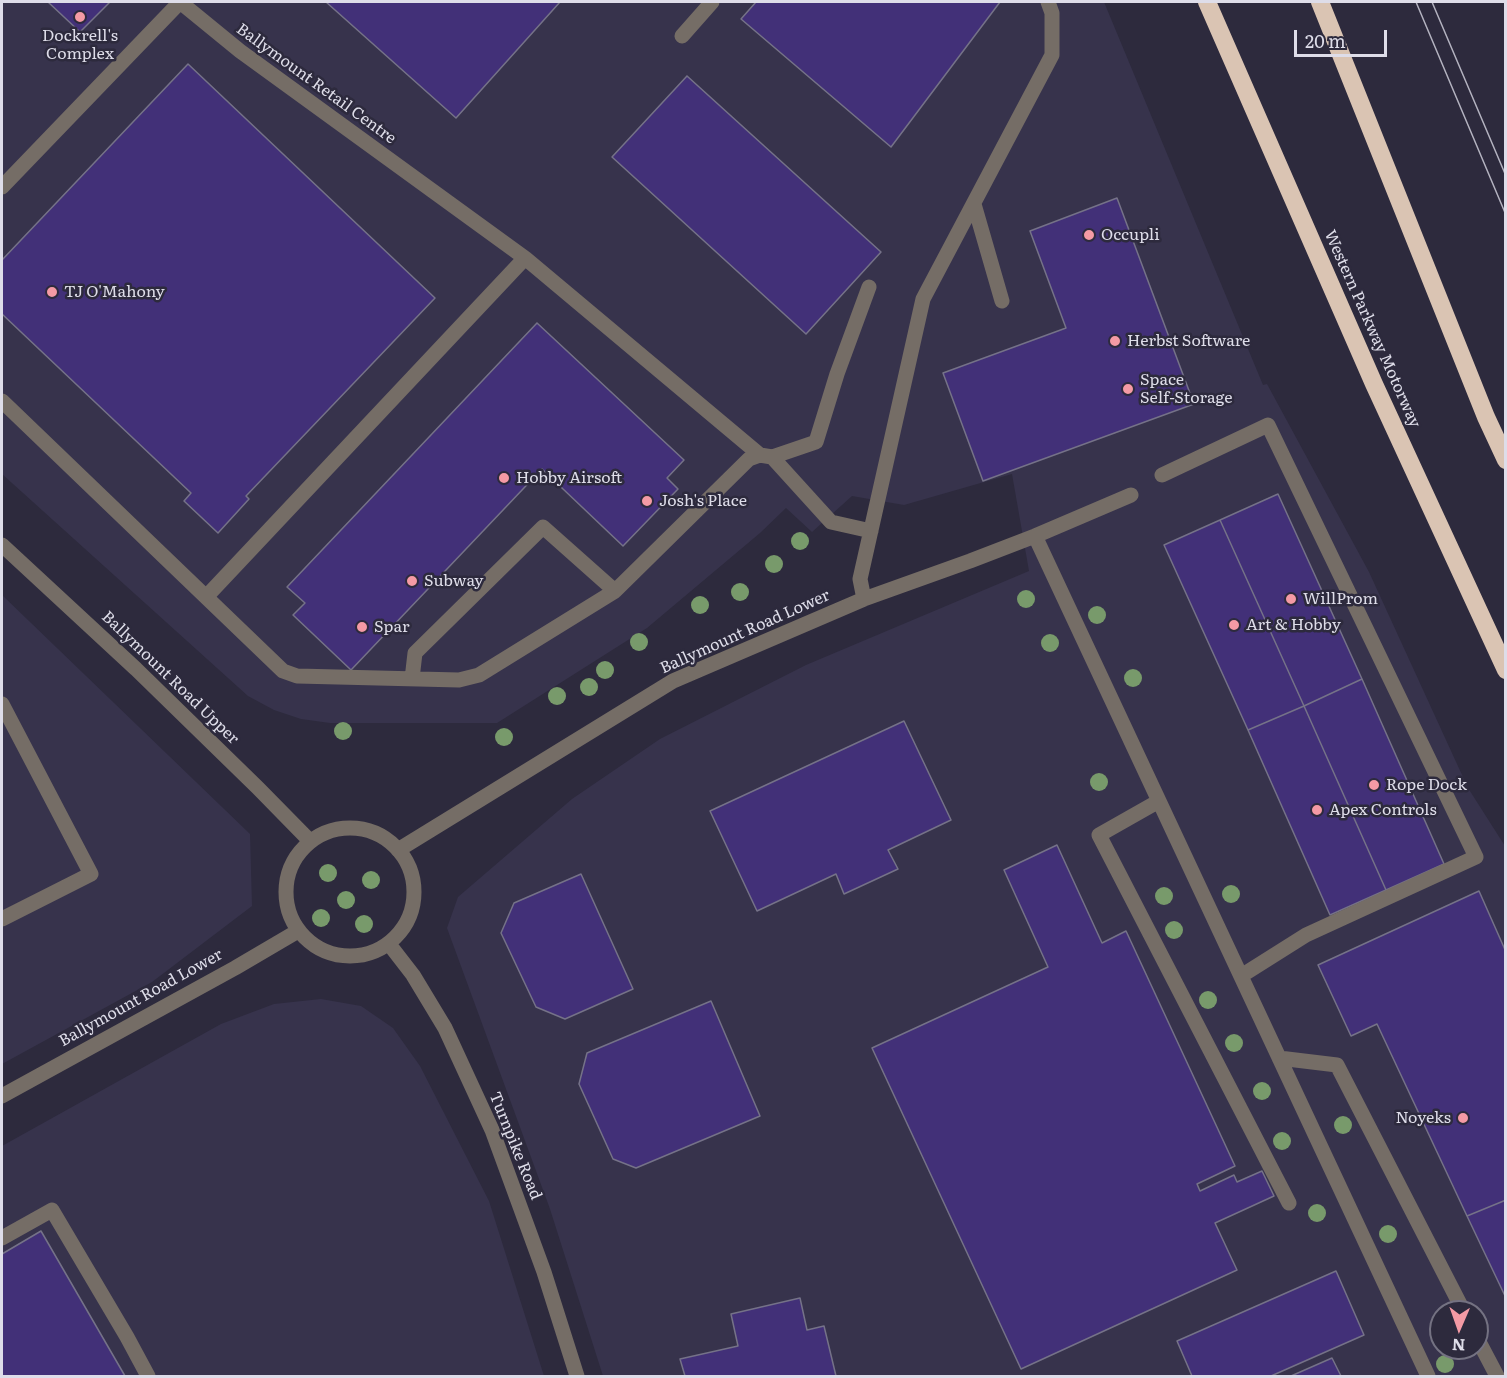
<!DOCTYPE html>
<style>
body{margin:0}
#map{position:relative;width:1507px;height:1378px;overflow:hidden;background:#2d2a3d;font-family:Literata,serif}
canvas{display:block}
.frame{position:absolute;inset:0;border:3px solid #dedde9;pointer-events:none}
.north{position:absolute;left:1429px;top:1300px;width:60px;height:60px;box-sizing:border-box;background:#2d2a3d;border:2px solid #747282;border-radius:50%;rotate:182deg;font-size:16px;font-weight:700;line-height:24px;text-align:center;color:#dedde9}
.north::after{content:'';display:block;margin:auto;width:21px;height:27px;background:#f49aa5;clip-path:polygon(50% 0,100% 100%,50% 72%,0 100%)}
.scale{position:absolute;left:1294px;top:30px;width:93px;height:27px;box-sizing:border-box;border:3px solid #dedde9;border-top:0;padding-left:8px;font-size:18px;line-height:21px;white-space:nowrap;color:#dedde9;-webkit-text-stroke:4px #2d2a3d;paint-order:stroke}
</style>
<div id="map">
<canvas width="1507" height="1378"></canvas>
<div class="frame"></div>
<div class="north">N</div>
<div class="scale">20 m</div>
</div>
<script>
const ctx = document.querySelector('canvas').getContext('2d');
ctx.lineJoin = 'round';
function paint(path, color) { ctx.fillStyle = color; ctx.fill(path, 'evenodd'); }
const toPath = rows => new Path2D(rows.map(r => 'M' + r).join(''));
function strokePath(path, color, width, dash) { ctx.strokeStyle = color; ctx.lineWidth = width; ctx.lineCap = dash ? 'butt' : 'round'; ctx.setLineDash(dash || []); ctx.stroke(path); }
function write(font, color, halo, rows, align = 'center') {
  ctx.font = font + ' Literata,serif'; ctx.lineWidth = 5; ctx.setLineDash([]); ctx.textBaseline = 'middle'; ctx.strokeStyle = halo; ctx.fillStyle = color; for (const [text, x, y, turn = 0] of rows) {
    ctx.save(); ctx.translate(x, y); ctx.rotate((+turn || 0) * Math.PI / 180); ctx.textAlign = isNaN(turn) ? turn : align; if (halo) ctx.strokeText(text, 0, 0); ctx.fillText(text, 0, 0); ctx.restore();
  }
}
paint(toPath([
 [2,2,1104,2,1263,385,1267,384,1369,572,1468,788,1505,846,1505,1376,603,1376,550,1209,447,928,458,897,572,799,660,739,806,665,1029,571,1012,474,904,505,852,496,812,532,786,508,760,533,647,628,497,723,330,723,301,719,274,710,248,696,2,474],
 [1441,1312,1477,1312,1477,1348,1441,1348],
 [2,595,250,834,252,906,152,982,2,1064],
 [321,999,361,1006,393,1028,420,1066,489,1201,544,1376,2,1376,2,1146,221,1024,274,1004]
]), '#37334c');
const building = toPath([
 [48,2,110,2,80,32,48,2],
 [326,2,560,2,456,118,326,2],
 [756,2,1000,2,891,147,741,19,756,2],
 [188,64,435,298,246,496,249,499,218,533,184,501,191,493,2,314,2,260,188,64],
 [687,76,881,252,806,334,612,157,687,76],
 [1117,198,1194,404,983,481,943,373,1066,328,1030,231,1117,198],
 [537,323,684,460,667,478,678,489,623,546,542,469,351,670,293,615,305,603,287,587,537,323],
 [1278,494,1362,679,1304,706,1220,520,1278,494],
 [1220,520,1304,706,1248,730,1164,545,1220,520],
 [1362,679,1444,864,1386,890,1304,706,1362,679],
 [1304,706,1386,890,1330,915,1248,730,1304,706],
 [904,721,951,820,888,850,898,869,844,894,836,874,757,911,710,811,904,721],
 [1057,845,1102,943,1126,931,1235,1166,1197,1184,1200,1191,1234,1175,1237,1182,1262,1171,1274,1196,1215,1223,1237,1270,1021,1369,872,1048,1048,967,1004,870,1057,845],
 [581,874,633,989,565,1019,536,1007,501,933,514,903,581,874],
 [1479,891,1506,952,1506,1200,1467,1216,1377,1024,1351,1036,1318,965,1479,891],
 [711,1001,760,1116,636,1168,613,1159,579,1084,587,1053,711,1001],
 [1506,1200,1506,1298,1467,1216,1506,1200],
 [41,1231,125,1376,2,1376,2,1254,41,1231],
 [1336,1271,1364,1335,1271,1376,1192,1376,1177,1341,1336,1271],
 [800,1298,807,1330,824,1326,836,1376,685,1376,680,1359,738,1346,731,1314,800,1298],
 [1332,1358,1341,1376,1291,1376,1332,1358]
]);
paint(building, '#423078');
strokePath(building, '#757288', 1.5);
strokePath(toPath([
 [682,36,712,2],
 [2,187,180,2,240,51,525,258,760,455,772,457,831,522,871,531],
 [974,204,1002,301],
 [2,401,283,671,297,676,459,680,479,675,615,591,749,459,760,455],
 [772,457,816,442,837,374,869,287],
 [1162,475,1268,425,1476,857,1306,935,1241,976],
 [1035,536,1428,1376],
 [2,545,136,669,258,788,310,841],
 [206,597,525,258],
 [864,599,860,579,923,299,1052,55,1052,13,1048,2],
 [412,679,415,653,543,527,615,591],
 [2,704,91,874,2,919],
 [1159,801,1099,835,1289,1203],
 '286 892a64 64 0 1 1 128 0a64 64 0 1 1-128 0Z',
 [398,850,673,681,864,599,970,561,1035,536,1131,495],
 [389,944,413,975,445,1028,492,1130,544,1272,577,1376],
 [1279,1058,1337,1065,1464,1312],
 [2,1096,235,968,298,931],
 [2,1238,52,1210,127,1337,148,1376],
 [1477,1338,1497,1376]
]), '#756d66', 15);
strokePath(toPath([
 [1207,2,1374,384,1506,670],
 [1320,2,1486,417,1506,460]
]), '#dac4b3', 18);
strokePath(toPath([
 [1416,2,1506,215],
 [1432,2,1506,176]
]), '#b4b3c0', 1.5);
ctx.fillStyle = '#789a6b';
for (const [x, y] of [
 [800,541],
 [774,564],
 [740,592],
 [1026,599],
 [700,605],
 [1097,615],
 [639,642],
 [1050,643],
 [605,670],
 [1133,678],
 [589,687],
 [557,696],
 [343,731],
 [504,737],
 [1099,782],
 [328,873],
 [371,880],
 [1231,894],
 [1164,896],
 [346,900],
 [321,918],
 [364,924],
 [1174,930],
 [1208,1000],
 [1234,1043],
 [1262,1091],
 [1343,1125],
 [1282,1141],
 [1317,1213],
 [1388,1234],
 [1445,1364]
]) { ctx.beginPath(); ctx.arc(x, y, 9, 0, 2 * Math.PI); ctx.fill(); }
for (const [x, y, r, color] of [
 [80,17,6,"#f49aa5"],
 [1089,235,6,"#f49aa5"],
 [52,292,6,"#f49aa5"],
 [1115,341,6,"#f49aa5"],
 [1128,389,6,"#f49aa5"],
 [504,478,6,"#f49aa5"],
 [647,501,6,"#f49aa5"],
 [412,581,6,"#f49aa5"],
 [1291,599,6,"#f49aa5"],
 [1234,625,6,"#f49aa5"],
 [362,627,6,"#f49aa5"],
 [1374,785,6,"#f49aa5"],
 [1317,810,6,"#f49aa5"],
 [1463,1118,6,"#f49aa5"]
]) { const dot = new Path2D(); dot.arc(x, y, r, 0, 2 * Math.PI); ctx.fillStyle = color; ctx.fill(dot); strokePath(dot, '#2d2a3d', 2); }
write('16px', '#dedde9', '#2d2a3d', [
 ["Dockrell's",80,36,"center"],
 ["Complex",80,54,"center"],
 ["Occupli",1101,235],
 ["TJ O'Mahony",64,292],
 ["Herbst Software",1127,341],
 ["Space",1140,380],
 ["Self-Storage",1140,398],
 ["Hobby Airsoft",516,478],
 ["Josh's Place",659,501],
 ["Subway",424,581],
 ["WillProm",1303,599],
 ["Art & Hobby",1246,625],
 ["Spar",374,627],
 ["Rope Dock",1386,785],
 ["Apex Controls",1329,810],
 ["Noyeks",1451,1118,"right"]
], 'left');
write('16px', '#dedde9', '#2d2a3d', [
 ["Ballymount Retail Centre",316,84,36],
 ["Western Parkway Motorway",1372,329,66],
 ["Ballymount Road Lower",745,632,-24],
 ["Ballymount Road Upper",170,678,44],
 ["Ballymount Road Lower",141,998,-29],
 ["Turnpike Road",515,1146,68]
]);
</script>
